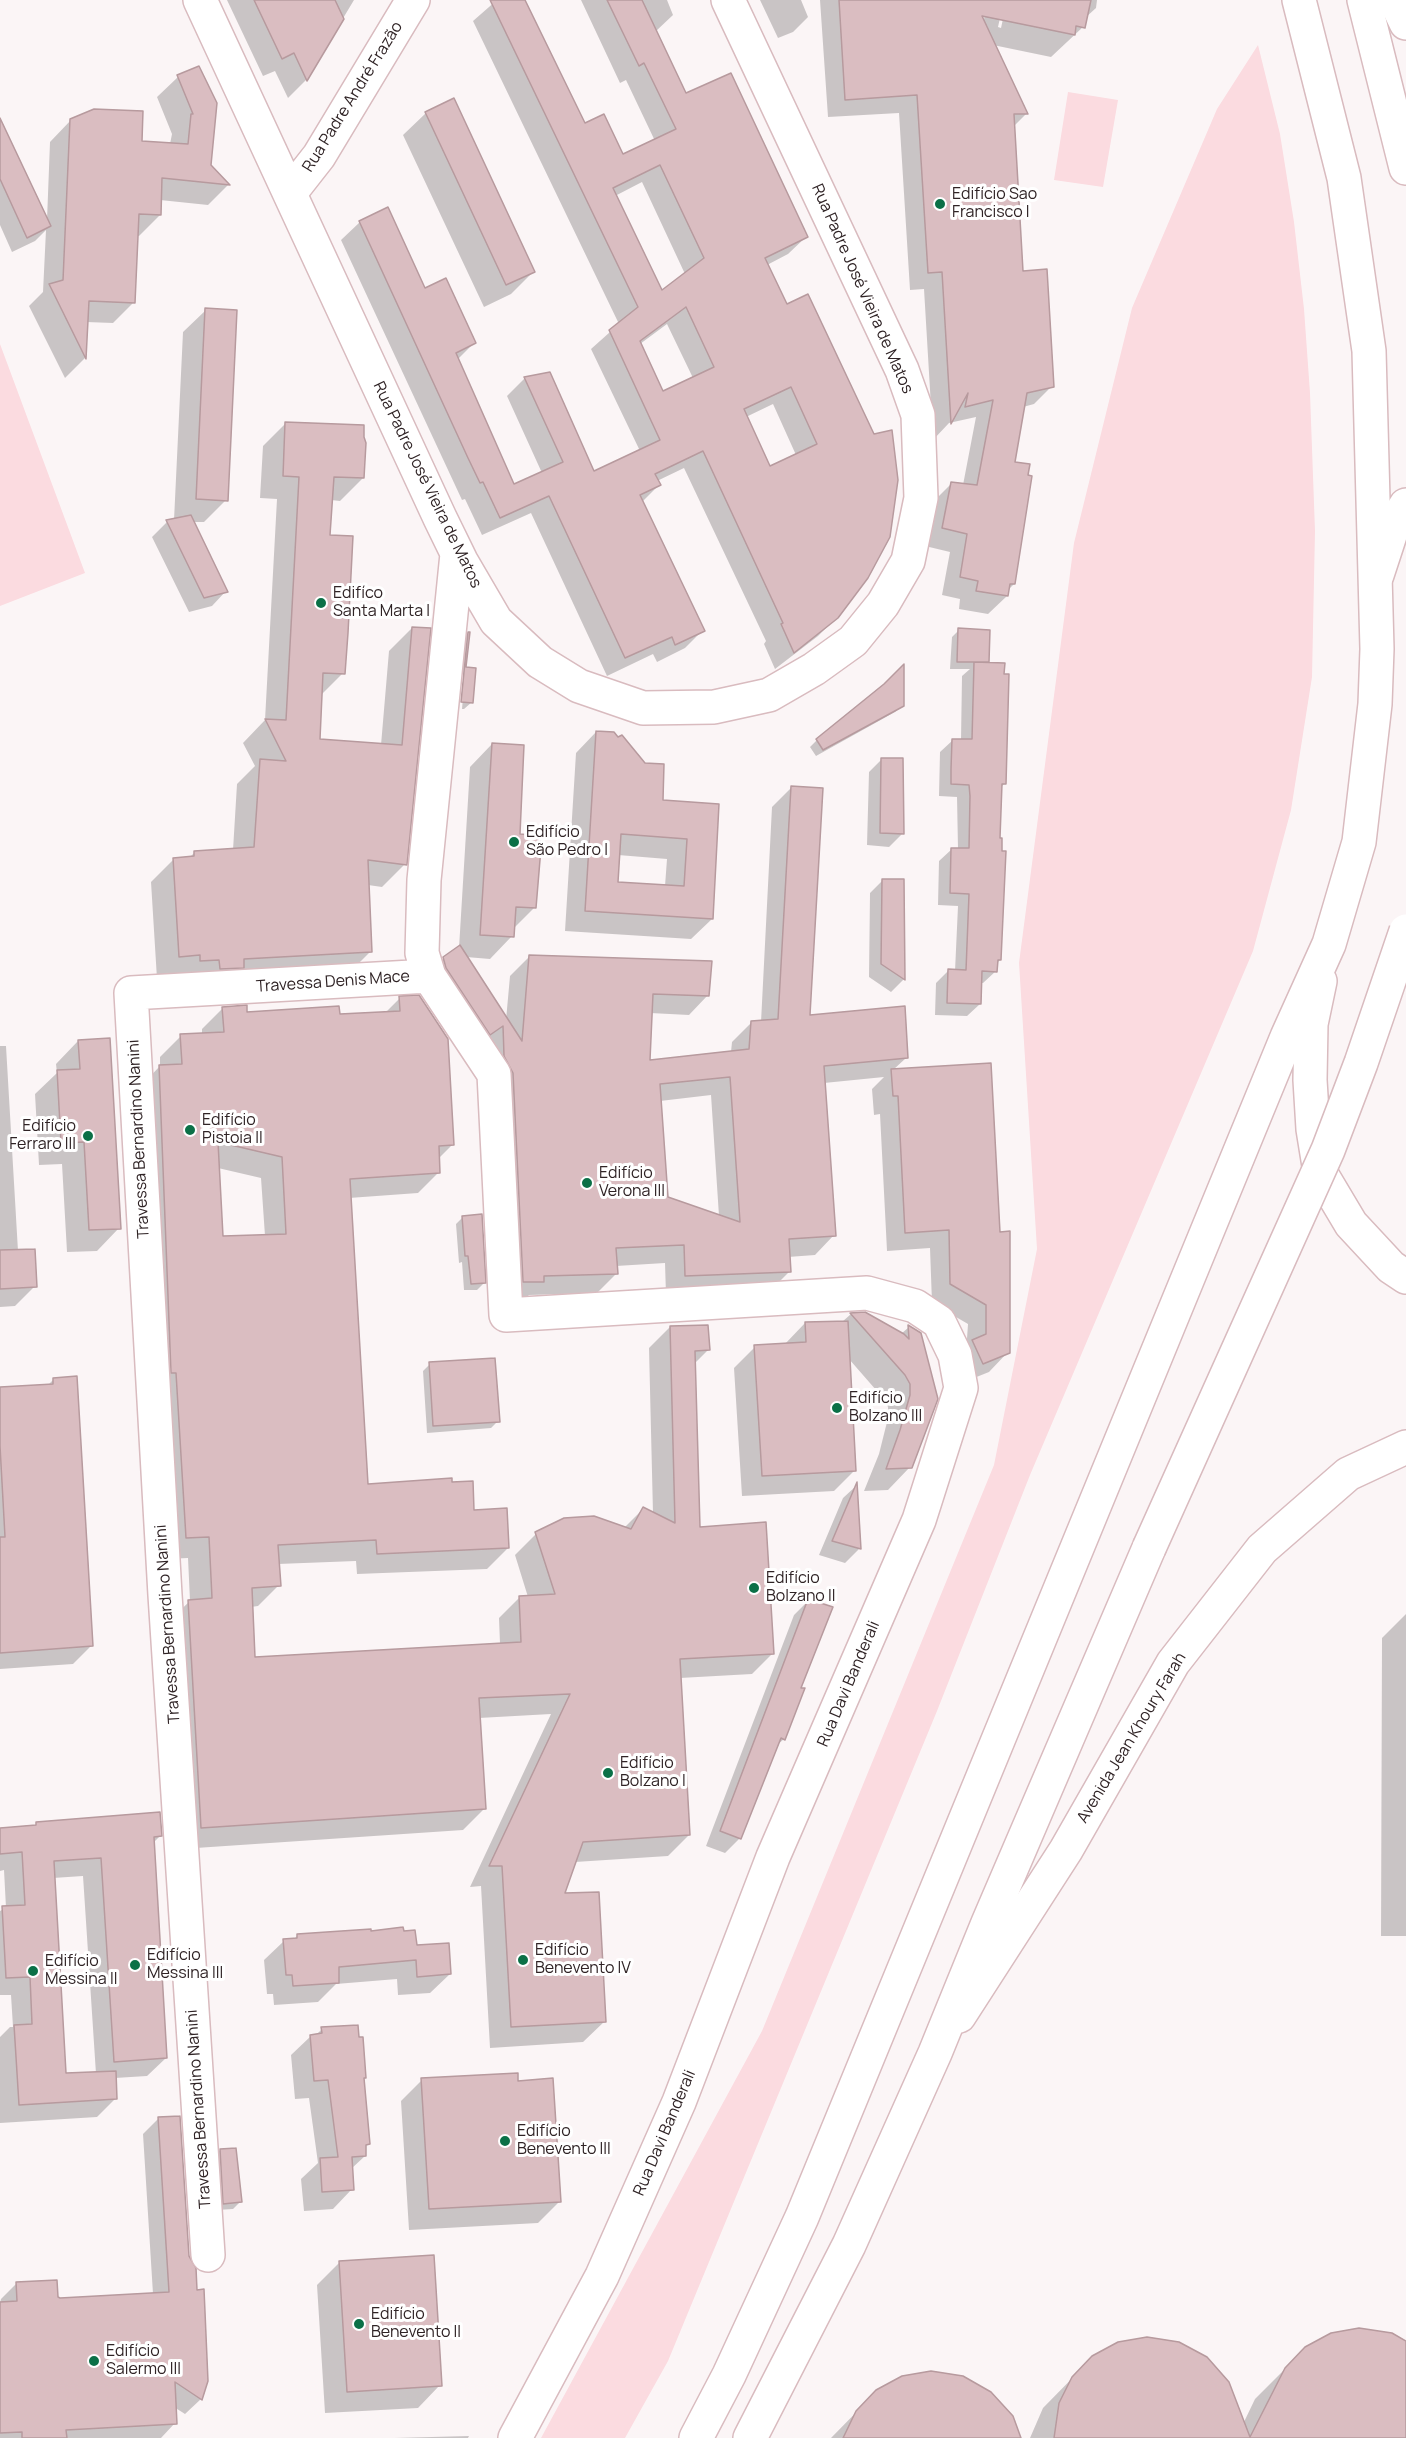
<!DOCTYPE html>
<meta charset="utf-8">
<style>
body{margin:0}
canvas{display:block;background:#fbf5f6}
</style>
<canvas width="1406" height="2438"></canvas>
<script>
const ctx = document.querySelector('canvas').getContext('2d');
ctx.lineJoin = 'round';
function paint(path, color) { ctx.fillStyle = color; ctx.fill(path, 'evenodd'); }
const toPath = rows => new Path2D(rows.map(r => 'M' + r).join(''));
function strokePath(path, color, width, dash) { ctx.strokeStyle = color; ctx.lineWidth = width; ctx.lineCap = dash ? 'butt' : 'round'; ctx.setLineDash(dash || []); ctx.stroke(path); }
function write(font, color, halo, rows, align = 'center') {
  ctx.font = font + ' Manrope,sans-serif'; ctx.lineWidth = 6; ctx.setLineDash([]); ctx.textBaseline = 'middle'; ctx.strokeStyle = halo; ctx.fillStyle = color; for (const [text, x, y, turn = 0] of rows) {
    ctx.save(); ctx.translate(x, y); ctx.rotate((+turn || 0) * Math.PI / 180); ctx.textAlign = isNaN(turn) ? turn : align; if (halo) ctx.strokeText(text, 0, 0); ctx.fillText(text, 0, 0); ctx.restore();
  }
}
paint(toPath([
 [1258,45,1280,134,1294,222,1304,309,1310,393,1315,531,1312,677,1291,810,1253,951,1030,1475,937,1711,668,2361,625,2438,541,2438,762,2031,994,1465,1037,1249,1019,963,1074,543,1132,308,1217,109],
 [1068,92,1118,100,1103,187,1054,180],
 [0,344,85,573,0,606]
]), '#fbdbe0');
paint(toPath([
 [227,0,354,0,306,80,288,98,275,71,263,76],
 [497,0,523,0,584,125,623,156,655,141,626,80,620,83,581,0,667,0,673,15,655,32,685,95,807,236,788,254,767,265,787,306,807,296,837,617,818,636,775,669,764,644,766,641,684,468,657,481,659,485,642,502,703,630,685,648,657,662,653,654,607,676,531,513,482,535,465,499,462,500,341,240,360,222,474,343,457,360,514,486,542,473,507,396,525,378,593,473,640,451,591,349,619,324,473,21],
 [642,182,685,274,661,292,615,196],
 [667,324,693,378,663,393,640,344],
 [773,404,796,455,769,468,746,417],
 [760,0,801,0,808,17,793,32,778,38],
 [820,0,971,0,983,24,988,0,1004,0,998,27,1001,28,1007,0,1097,0,1096,8,1085,18,1083,27,1051,57,993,45,1027,113,1013,127,1022,272,1052,386,1034,404,1023,407,1013,463,1014,584,1008,590,1007,596,988,614,959,609,960,599,942,595,950,552,925,546,933,502,952,483,963,485,976,417,949,423,933,440,924,289,910,290,899,113,828,117],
 [198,68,210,166,228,185,208,205,160,200,160,215,139,236,136,236,134,302,113,323,86,322,85,358,65,378,29,306,43,292,46,230,35,241,12,252,0,225,0,136,47,220,50,142,71,120,140,142,170,144,172,134,157,97,178,77],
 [426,113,533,272,511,294,484,307,403,135],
 [206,310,226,500,204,522,192,522,226,591,212,606,189,612,152,537,167,522,174,520,183,332],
 [286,423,363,478,340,501,331,500,329,536,343,673,320,696,319,740,381,745,389,651,412,628,405,864,382,887,368,885,371,951,348,974,157,979,151,882,174,859,189,858,195,852,233,850,237,784,255,766,243,743,265,720,277,499,260,498,263,446],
 [959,630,988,661,985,664,1005,783,1000,788,1000,960,996,964,996,971,983,983,980,983,980,1004,967,1016,935,1015,936,983,948,971,955,971,958,906,938,905,939,861,952,849,958,849,957,797,939,796,940,752,953,740,961,740,962,676,970,669,950,669,952,637],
 [469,633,464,668,475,670,472,702,464,709,462,709,465,674,462,674,459,709,454,709,461,640],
 [903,705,895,712,816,756,810,747,817,740],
 [596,732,661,802,717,805,712,919,691,939,565,931,576,753],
 [618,855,667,859,665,886,616,883],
 [492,744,518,836,535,907,513,929,512,936,490,959,466,957,506,1020,510,976,529,957,708,995,689,1015,650,1013,648,1061,731,1052,732,1042,751,1023,761,1022,772,807,791,788,808,1017,906,1058,893,1070,999,1233,1008,1352,989,1372,964,1382,968,1324,932,1303,930,1248,887,1251,880,1114,874,1115,872,1089,884,1077,824,1083,834,1235,815,1255,788,1257,789,1272,770,1291,666,1295,665,1263,616,1266,616,1274,597,1293,529,1295,523,1301,504,1301,494,1093,424,978,444,958,459,948,470,767],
 [711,1095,719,1216,666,1198,660,1101],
 [882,759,902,834,889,847,867,845,869,772],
 [883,880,903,880,904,979,891,992,869,977,870,893],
 [400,998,453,1144,438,1159,439,1172,418,1193,349,1198,367,1485,451,1483,473,1511,508,1548,487,1569,357,1574,356,1561,278,1564,279,1585,258,1606,251,1607,254,1658,500,1644,499,1618,520,1597,528,1597,515,1555,536,1534,624,1528,643,1509,653,1514,649,1348,670,1327,709,1349,694,1364,698,1528,773,1653,752,1674,680,1678,689,1835,668,1856,575,1862,563,1895,605,2021,583,2042,490,2048,481,1886,470,1887,551,1714,479,1718,484,1809,463,1830,181,1849,168,1622,190,1601,188,1558,166,1559,139,1088,160,1066,160,1057,181,1036,202,1034,202,1029,223,1008,246,1014,338,1016,385,1013],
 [218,1168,261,1178,265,1236,221,1237],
 [78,1041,119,1228,97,1251,67,1252,62,1164,39,1165,35,1094,57,1073,56,1064],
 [0,1046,6,1046,18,1251,35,1286,15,1306,0,1307],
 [463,1217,484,1283,477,1290,464,1290,462,1262,459,1263,456,1224],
 [865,1313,901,1334,909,1327,920,1334,910,1467,888,1490,864,1491,879,1454,888,1418,888,1407,883,1398,849,1359,855,1470,834,1491,742,1496,734,1368,755,1347,784,1345,805,1323,842,1322,851,1314],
 [430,1364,498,1421,491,1428,427,1433,423,1371],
 [54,1379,92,1645,73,1664,0,1669,0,1389,47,1386],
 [856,1486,859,1549,845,1563,819,1555,843,1498],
 [809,1600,799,1689,784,1739,776,1746,740,1838,725,1853,706,1846,794,1615],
 [1406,1614,1406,1936,1381,1936,1382,1638],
 [159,1814,160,1836,153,1843,166,2058,147,2076,115,2078,116,2098,97,2117,0,2123,0,2037,10,2027,13,2027,11,1995,0,1995,0,1911,6,1908,4,1870,0,1871,0,1828],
 [83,1876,96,2074,65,2075,53,1878],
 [369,1933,415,1947,450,1974,430,1993,398,1995,397,1979,336,1984,318,2002,274,2005,273,1994,267,1994,264,1960,284,1941,293,1940,297,1936],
 [322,2029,362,2079,368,2144,364,2148,365,2156,351,2169,352,2189,333,2209,304,2211,301,2179,318,2163,309,2098,295,2099,291,2055,311,2036,315,2036],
 [422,2080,517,2083,559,2202,538,2223,409,2230,401,2101],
 [159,2118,188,2257,201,2399,185,2414,174,2407,175,2423,161,2438,0,2438,0,2303,1,2299,17,2283,59,2299,153,2294,143,2134],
 [220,2150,240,2202,233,2209,217,2210,213,2157],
 [340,2262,440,2385,418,2408,325,2413,317,2285],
 [1406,2343,1406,2438,1030,2438,1043,2408,1093,2357,1243,2424,1255,2399,1306,2348],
 [877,2391,1020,2438,831,2438],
 [469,2436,468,2438,394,2438]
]), '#0003');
const building = toPath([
 [254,0,335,0,344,19,307,81,294,53,282,59,254,0],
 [490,0,525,0,585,123,604,114,623,154,676,129,644,63,639,66,607,0,642,0,686,93,731,73,808,237,765,258,787,304,808,294,874,434,892,430,898,480,890,537,868,578,838,618,794,653,781,624,783,623,703,451,655,474,661,485,640,495,705,631,675,645,672,637,625,658,549,496,500,518,483,482,480,483,468,458,359,221,388,207,425,288,446,278,476,343,456,353,514,484,563,462,524,377,550,372,594,471,660,440,609,330,638,307,490,0],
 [660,165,704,258,662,290,613,188,660,165],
 [686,307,714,367,663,391,640,341,686,307],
 [791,387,817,444,770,466,744,409,791,387],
 [839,0,1091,0,1085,28,1076,26,1075,35,982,16,1028,114,1014,114,1023,271,1047,269,1054,387,1027,393,1015,462,1030,464,1028,475,1032,476,1015,584,1010,584,1008,596,976,591,978,581,960,577,967,534,942,528,951,482,977,485,993,400,965,407,968,393,951,424,942,272,928,273,917,95,845,100,839,0],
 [199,66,217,103,211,165,230,185,162,178,161,215,139,214,135,303,89,301,86,359,49,284,63,280,70,119,94,109,143,111,142,141,188,144,191,114,193,114,177,75,199,66],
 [454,98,535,272,506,285,425,112,454,98],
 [0,118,51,226,27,238,0,179,0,118],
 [205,308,237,310,228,501,196,499,205,308],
 [285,422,364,425,364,437,366,443,364,478,334,477,330,535,353,536,348,633,345,674,323,673,320,739,402,745,412,627,431,628,407,865,368,860,372,952,244,959,244,968,220,969,219,960,200,961,200,955,179,957,173,858,194,856,194,851,254,847,260,759,286,761,265,719,286,720,299,477,283,476,285,422],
 [191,515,228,592,204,598,166,520,191,515],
 [958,628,990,630,989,662,957,662,958,628],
 [468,632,470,632,466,667,476,668,473,703,461,702,468,632],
 [974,662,1005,663,1004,674,1009,674,1006,784,1002,784,1000,838,1002,838,1002,851,1006,851,1001,960,998,960,997,972,982,971,981,1004,947,1003,948,969,966,970,969,894,950,893,951,848,969,848,970,796,969,785,951,784,951,769,952,739,972,739,974,662],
 [904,664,904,706,823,750,816,739,884,684,904,664],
 [596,731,614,732,618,737,622,735,645,763,664,764,663,800,719,804,713,919,585,911,596,731],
 [621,834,687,839,684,886,618,882,621,834],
 [492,743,524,745,520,834,542,836,536,908,516,907,514,937,480,935,492,743],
 [881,758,903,758,904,834,880,833,881,758],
 [791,786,823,788,810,1015,905,1006,908,1058,824,1066,836,1236,789,1239,791,1272,685,1276,684,1245,616,1248,618,1274,544,1276,544,1282,523,1282,513,1073,504,1056,503,1026,490,1035,446,968,443,957,460,945,522,1041,529,955,712,961,709,996,653,994,650,1060,749,1049,751,1021,778,1019,791,786],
 [730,1077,740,1222,668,1197,660,1084,730,1077],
 [882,879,904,879,905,980,881,964,882,879],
 [419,995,448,1039,454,1145,439,1146,440,1173,350,1179,368,1484,452,1478,452,1482,473,1481,474,1510,507,1508,509,1548,377,1554,376,1540,278,1545,281,1586,252,1588,255,1657,521,1642,519,1596,555,1594,535,1532,564,1518,594,1516,631,1529,643,1507,675,1523,670,1326,708,1325,710,1350,695,1351,700,1527,766,1522,774,1654,680,1659,690,1835,583,1842,565,1893,599,1892,606,2022,511,2027,502,1866,489,1866,570,1694,479,1698,486,1809,201,1828,188,1600,212,1598,209,1537,186,1538,176,1373,171,1373,159,1065,182,1064,180,1034,224,1032,222,1007,247,1005,247,1012,339,1006,340,1014,400,1011,399,996,419,995],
 [218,1142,282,1157,286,1234,223,1236,218,1142],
 [110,1038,121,1229,89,1230,84,1142,61,1143,57,1070,80,1069,78,1040,110,1038],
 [991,1063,1000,1232,1010,1231,1010,1353,983,1364,972,1340,986,1334,986,1305,950,1284,949,1230,905,1233,898,1096,893,1096,891,1069,991,1063],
 [482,1214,486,1283,471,1284,468,1256,465,1256,462,1216,482,1214],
 [35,1249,37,1287,0,1289,0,1250,35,1249],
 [865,1312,904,1334,909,1339,908,1325,921,1333,938,1399,912,1468,886,1469,900,1430,910,1395,910,1384,905,1375,850,1313,865,1312],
 [848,1321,856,1471,762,1476,754,1345,806,1342,805,1322,848,1321],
 [495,1358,500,1422,433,1426,429,1362,495,1358],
 [77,1376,93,1646,0,1653,0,1537,5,1537,0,1446,0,1387,53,1384,53,1378,77,1376],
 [857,1482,861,1549,832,1541,857,1482],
 [808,1599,833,1607,801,1688,805,1688,785,1740,781,1738,741,1839,720,1831,808,1599],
 [160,1812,162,1836,154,1837,167,2058,114,2062,101,1858,54,1861,66,2073,116,2071,117,2099,19,2105,14,2025,32,2024,30,1977,6,1978,2,1906,25,1905,22,1852,0,1854,0,1828,36,1825,36,1822,160,1812],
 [403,1927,404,1931,415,1930,417,1945,449,1943,451,1974,417,1977,416,1960,339,1967,339,1983,293,1986,292,1975,286,1975,283,1939,297,1938,297,1934,371,1929,371,1931,403,1927],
 [358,2025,359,2037,363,2037,366,2078,364,2078,370,2144,366,2145,366,2156,352,2157,354,2190,322,2192,320,2158,338,2157,328,2080,314,2081,310,2035,322,2033,321,2027,358,2025],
 [518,2073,518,2081,553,2078,561,2202,429,2209,421,2078,518,2073],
 [180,2116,189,2256,196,2268,197,2290,204,2289,208,2381,202,2400,175,2382,177,2424,66,2430,67,2438,22,2438,22,2432,0,2433,0,2302,17,2301,16,2282,57,2280,58,2297,60,2298,169,2292,158,2117,180,2116],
 [236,2148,242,2202,223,2204,220,2149,236,2148],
 [434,2255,442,2386,347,2392,339,2261,434,2255],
 [1359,2328,1392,2333,1406,2341,1406,2438,1054,2438,1059,2403,1072,2377,1092,2356,1118,2342,1147,2337,1179,2342,1207,2357,1229,2382,1250,2437,1285,2368,1305,2347,1331,2333,1359,2328],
 [931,2371,963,2376,991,2392,1013,2416,1021,2438,843,2438,856,2411,876,2390,902,2376,931,2371]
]);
paint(building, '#dabdc1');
strokePath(building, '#b79a9e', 1.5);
const minor = toPath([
 [200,0,440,518,461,561,496,621,540,662,579,686,643,708,714,707,769,695,814,669,853,641,883,604,908,561,921,498,918,415,902,370,728,0],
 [1395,0,1406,23],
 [290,193,319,156,413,0],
 [457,554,424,880,422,953,429,976,494,1074,506,1315,867,1293,915,1306,939,1322,955,1355,961,1388,919,1520,773,1857,679,2102,602,2276,515,2438],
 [1377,575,1393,526,1406,505],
 [1320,981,1311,1024,1310,1080,1313,1129,1320,1172,1351,1224,1391,1267,1406,1277],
 [959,2016,1066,1850,1173,1663,1262,1549,1348,1474,1406,1447],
 [208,2255,165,1595,131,993,429,976]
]);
const major = toPath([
 [1364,0,1406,168],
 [696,2438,729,2375,802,2217,1287,1037,1329,944,1359,842,1375,704,1377,649,1369,351,1344,178,1299,0],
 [750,2438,849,2245,935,2053,988,1923,1149,1548]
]);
strokePath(minor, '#d9bbbf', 36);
strokePath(major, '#d9bbbf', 36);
strokePath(minor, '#fff', 33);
strokePath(major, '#fff', 33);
const majorBridge = toPath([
 [1149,1548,1328,1150,1361,1063,1406,931]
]);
strokePath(majorBridge, '#d9bbbf', 36, []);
strokePath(majorBridge, '#fff', 33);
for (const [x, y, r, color] of [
 [940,204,6,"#0b7047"],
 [321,603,6,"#0b7047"],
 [514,842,6,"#0b7047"],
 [190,1130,6,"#0b7047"],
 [88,1136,6,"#0b7047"],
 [587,1183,6,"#0b7047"],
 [837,1408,6,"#0b7047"],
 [754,1588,6,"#0b7047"],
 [608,1773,6,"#0b7047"],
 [523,1960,6,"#0b7047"],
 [135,1965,6,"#0b7047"],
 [33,1971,6,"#0b7047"],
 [505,2141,6,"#0b7047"],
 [359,2324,6,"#0b7047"],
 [94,2361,6,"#0b7047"]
]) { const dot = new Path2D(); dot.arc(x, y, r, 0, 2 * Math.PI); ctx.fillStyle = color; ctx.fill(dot); strokePath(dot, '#fff', 2); }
write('16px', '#2f2325', '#fff', [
 ["Rua Padre André Frazão",353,97,-58],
 ["Rua Padre José Vieira de Matos",862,289,66],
 ["Rua Padre José Vieira de Matos",427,485,64],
 ["Travessa Denis Mace",333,982,-4],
 ["Travessa Bernardino Nanini",139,1139,-93],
 ["Travessa Bernardino Nanini",168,1624,-94],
 ["Rua Davi Banderali",849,1684,-67],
 ["Avenida Jean Khoury Farah",1132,1738,-59],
 ["Travessa Bernardino Nanini",199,2109,-94],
 ["Rua Davi Banderali",665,2133,-67]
]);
write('16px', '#2f2325', '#fff', [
 ["Edifício Sao",952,195],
 ["Francisco I",952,213],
 ["Edifíco",333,594],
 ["Santa Marta I",333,612],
 ["Edifício",526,833],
 ["São Pedro I",526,851],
 ["Edifício",202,1121],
 ["Pistoia II",202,1139],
 ["Edifício",76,1127,"right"],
 ["Ferraro III",76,1145,"right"],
 ["Edifício",599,1174],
 ["Verona III",599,1192],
 ["Edifício",849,1399],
 ["Bolzano III",849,1417],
 ["Edifício",766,1579],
 ["Bolzano II",766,1597],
 ["Edifício",620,1764],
 ["Bolzano I",620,1782],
 ["Edifício",535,1951],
 ["Benevento IV",535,1969],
 ["Edifício",147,1956],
 ["Messina III",147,1974],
 ["Edifício",45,1962],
 ["Messina II",45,1980],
 ["Edifício",517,2132],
 ["Benevento III",517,2150],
 ["Edifício",371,2315],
 ["Benevento II",371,2333],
 ["Edifício",106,2352],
 ["Salermo III",106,2370]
], 'left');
</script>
